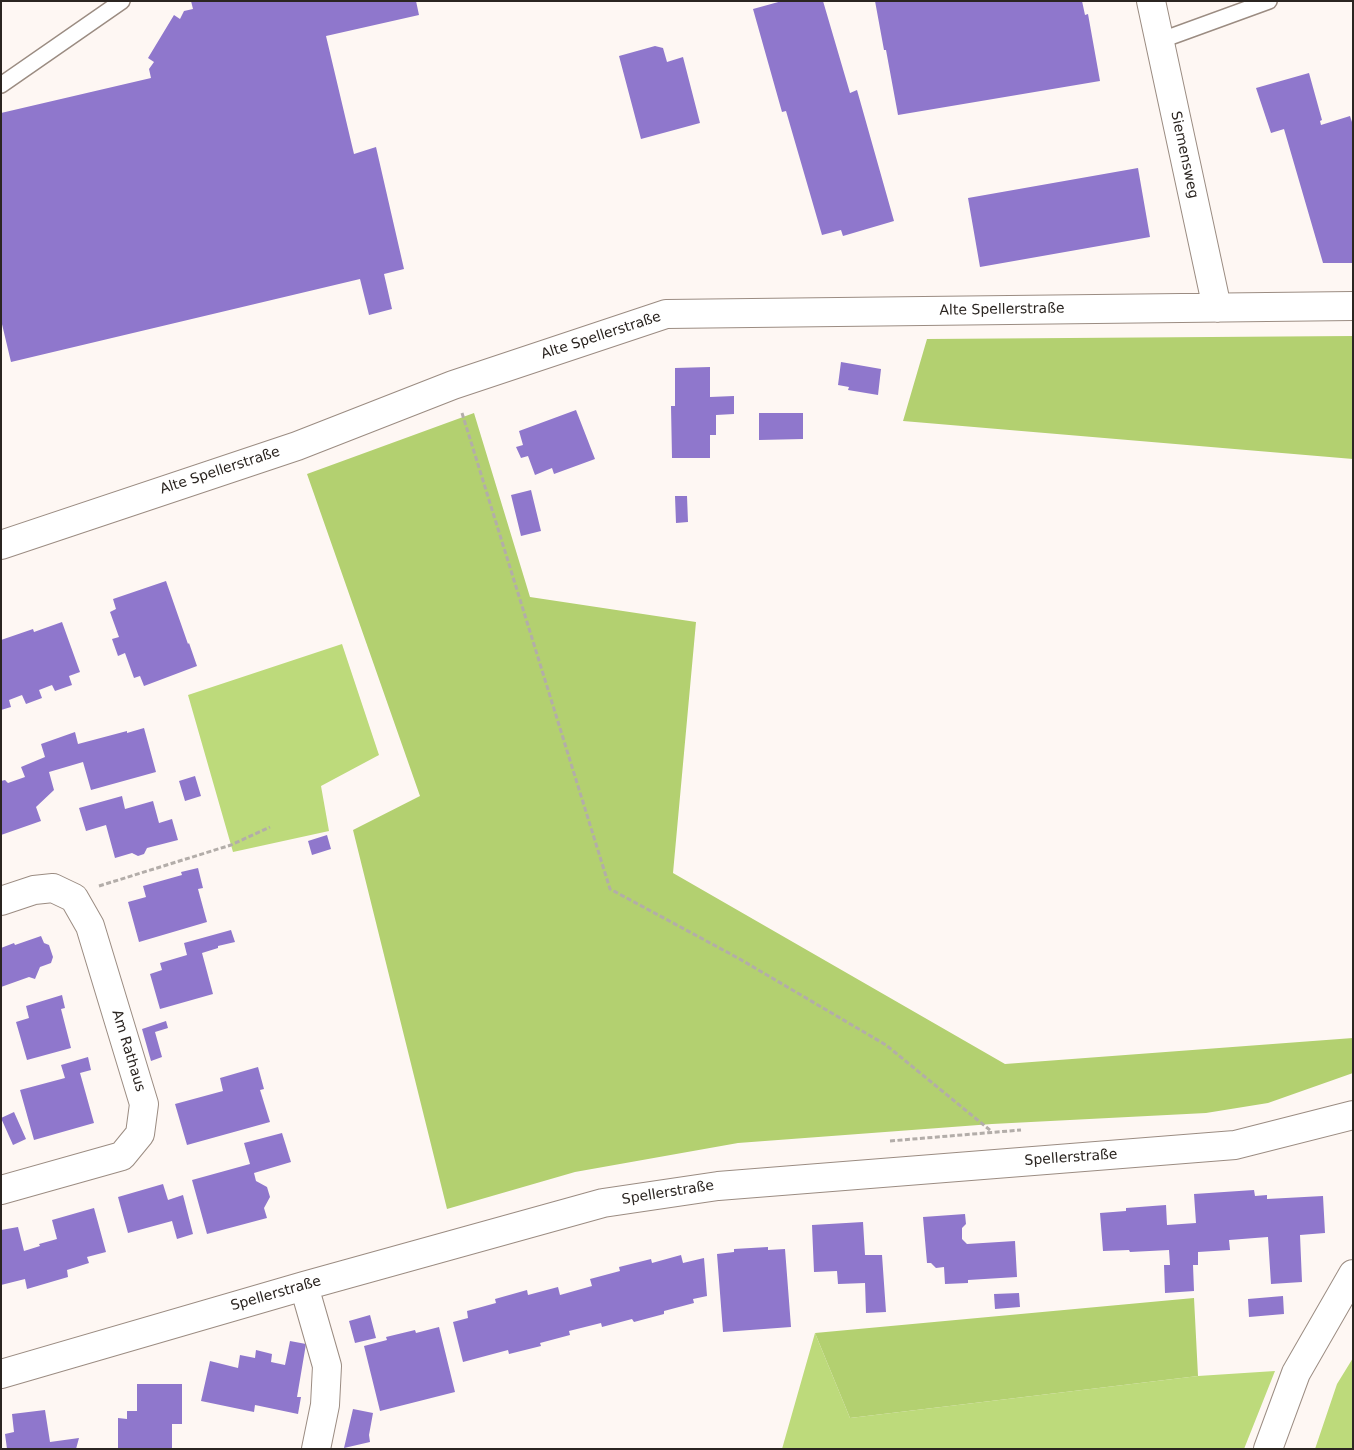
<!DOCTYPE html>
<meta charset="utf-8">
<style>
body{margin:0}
#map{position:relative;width:1354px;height:1450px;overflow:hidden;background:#fef7f3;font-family:"DejaVu Sans",sans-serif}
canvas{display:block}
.frame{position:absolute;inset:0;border:2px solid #2b2521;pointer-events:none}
</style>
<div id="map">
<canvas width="1354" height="1450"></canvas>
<div class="frame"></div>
</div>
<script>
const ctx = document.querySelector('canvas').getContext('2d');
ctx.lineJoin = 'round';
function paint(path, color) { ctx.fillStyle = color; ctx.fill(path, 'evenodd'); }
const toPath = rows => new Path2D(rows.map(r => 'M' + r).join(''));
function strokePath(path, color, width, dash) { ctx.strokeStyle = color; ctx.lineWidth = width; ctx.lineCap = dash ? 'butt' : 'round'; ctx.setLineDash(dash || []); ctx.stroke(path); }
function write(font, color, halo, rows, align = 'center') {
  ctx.font = font + ' "DejaVu Sans",sans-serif'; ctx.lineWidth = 4; ctx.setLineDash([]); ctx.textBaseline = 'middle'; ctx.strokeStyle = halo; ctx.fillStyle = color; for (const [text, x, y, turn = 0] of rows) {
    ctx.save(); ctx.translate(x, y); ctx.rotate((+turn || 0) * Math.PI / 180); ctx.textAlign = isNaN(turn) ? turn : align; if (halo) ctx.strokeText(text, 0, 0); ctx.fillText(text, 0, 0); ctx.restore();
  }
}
paint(toPath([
 [342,644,379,755,321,786,329,831,233,852,188,695],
 [815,1333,850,1418,1198,1376,1275,1371,1244,1449,782,1449],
 [1353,1358,1353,1449,1315,1449,1337,1384]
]), '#bdda7b');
paint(toPath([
 [1353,336,1353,459,903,421,927,339],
 [474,413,530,597,696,622,673,873,1005,1064,1353,1038,1353,1073,1268,1103,1206,1113,992,1124,738,1143,575,1172,447,1209,353,830,420,796,307,474],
 [1194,1298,1198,1376,850,1418,815,1333]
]), '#b3d070');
paint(toPath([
 [191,1,416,1,419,15,326,36,354,154,376,147,404,269,384,274,392,309,369,315,360,279,11,362,1,320,1,113,151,78,149,69,154,62,148,58,174,15,180,19,184,11,193,9],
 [782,1,823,1,850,93,857,90,894,221,843,236,841,230,822,235,786,111,782,112,753,9],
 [875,1,1082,1,1085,15,1088,14,1100,81,898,115,886,50,884,50],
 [655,46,663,48,667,62,683,57,700,123,641,139,619,56],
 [1309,73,1322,120,1320,121,1321,125,1350,116,1353,125,1353,263,1323,263,1284,129,1271,133,1256,88],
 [1138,168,1150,237,980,267,968,198],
 [841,362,881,369,878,395,848,390,849,387,838,385],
 [710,367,710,397,734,396,734,414,716,415,716,435,710,435,710,458,672,458,671,406,675,406,675,368],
 [576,410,595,459,554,474,552,468,535,475,528,456,521,458,516,447,523,445,519,431],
 [759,413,803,413,803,439,759,440],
 [531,490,541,531,521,536,511,495],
 [675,496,687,496,688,522,676,523],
 [166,581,188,644,189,643,197,666,144,686,140,676,134,678,125,653,118,656,112,639,119,637,110,612,116,609,113,599],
 [62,622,80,672,69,676,72,685,55,691,52,685,39,690,42,698,26,704,22,695,9,700,11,707,1,710,1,640,33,629,34,632],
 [144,728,156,772,91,790,83,762,49,772,54,790,36,807,41,821,1,835,1,781,5,780,8,783,25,777,21,767,45,757,41,744,75,732,78,744,127,731,127,733],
 [195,776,201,796,185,801,179,781],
 [122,796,125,809,153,801,159,823,172,819,178,840,147,848,144,854,138,856,132,853,115,858,106,825,86,831,79,808],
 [327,835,331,849,312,855,308,841],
 [198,868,203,888,198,889,207,922,139,942,128,902,146,897,143,886,182,875,181,872],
 [231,930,235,942,218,946,218,948,202,953,213,994,160,1009,150,974,162,970,160,963,187,955,184,943],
 [41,936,44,943,49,945,53,957,51,963,40,967,35,979,29,977,1,987,1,948,14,943,15,945],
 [62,995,65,1008,61,1009,71,1048,27,1060,16,1022,29,1018,26,1006],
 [166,1021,168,1028,155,1032,162,1057,151,1061,142,1029],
 [88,1057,91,1070,80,1073,94,1123,34,1140,20,1090,65,1078,61,1065],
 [258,1067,264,1089,260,1090,270,1122,187,1145,175,1104,223,1091,220,1078],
 [14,1112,26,1139,13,1145,1,1118],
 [282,1133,291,1162,254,1173,256,1181,267,1187,270,1197,264,1208,267,1218,207,1234,192,1180,250,1164,244,1143],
 [163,1184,168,1200,183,1195,193,1234,177,1239,172,1221,128,1233,118,1197],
 [1254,1190,1255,1196,1267,1195,1267,1199,1323,1196,1325,1233,1300,1235,1302,1282,1271,1284,1268,1237,1229,1240,1230,1250,1198,1252,1198,1265,1193,1265,1194,1291,1165,1293,1164,1265,1170,1265,1169,1250,1130,1252,1129,1250,1103,1251,1100,1213,1126,1211,1126,1208,1166,1205,1167,1225,1196,1223,1194,1194],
 [94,1208,106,1252,87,1257,89,1263,67,1270,68,1277,27,1289,25,1279,1,1285,1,1230,18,1227,24,1251,40,1246,39,1244,57,1239,52,1220],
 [965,1214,966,1224,962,1228,962,1239,967,1244,1015,1241,1017,1277,968,1280,968,1283,945,1284,944,1267,936,1268,931,1263,927,1263,923,1217],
 [863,1222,865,1255,882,1255,886,1312,866,1313,865,1283,838,1284,837,1271,814,1272,812,1225],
 [768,1247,768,1250,785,1249,791,1327,723,1332,717,1254,734,1252,734,1249],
 [681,1255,683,1263,704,1258,707,1296,693,1299,694,1303,664,1311,664,1314,634,1322,632,1319,602,1327,601,1323,569,1331,570,1335,540,1343,541,1346,509,1354,508,1350,463,1362,453,1322,468,1318,467,1311,496,1303,495,1299,527,1290,528,1295,558,1287,560,1295,592,1286,590,1279,620,1271,619,1267,651,1259,652,1263],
 [1019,1293,1020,1307,995,1309,994,1294],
 [1283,1296,1284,1314,1249,1317,1248,1299],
 [370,1315,376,1338,355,1343,349,1321],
 [439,1327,455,1392,380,1411,364,1346,387,1340,386,1337,415,1330,416,1333],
 [290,1341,306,1344,297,1397,301,1397,298,1414,255,1405,254,1412,201,1401,210,1361,238,1368,240,1355,255,1358,256,1350,272,1354,271,1362,285,1365],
 [137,1384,182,1384,182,1424,172,1424,172,1449,118,1449,118,1418,127,1419,127,1411,137,1411],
 [353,1409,373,1413,369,1435,370,1442,344,1448],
 [45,1410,50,1442,79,1438,76,1449,7,1449,5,1434,14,1432,12,1414]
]), '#8f77cc');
const lane = toPath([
 [1159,41,1269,1],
 [1,85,122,1]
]);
const street = toPath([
 [1151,1,1217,308],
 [1,545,297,446,453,385,666,314,1353,306],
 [1,901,34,890,53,888,74,898,90,926,144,1104,140,1134,122,1156,1,1190],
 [304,1286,327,1366,325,1405,316,1449],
 [1,1374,304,1286,603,1203,718,1186,1235,1145,1353,1115],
 [1268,1449,1296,1373,1353,1274]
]);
strokePath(lane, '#9b8c82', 18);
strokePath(street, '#9b8c82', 30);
strokePath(toPath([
 [462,413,610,889,738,958,886,1045,991,1131],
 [99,886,231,845,270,827],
 [890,1141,1021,1130]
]), '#b3ada9', 3, [5, 2.5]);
strokePath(lane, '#fff', 15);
strokePath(street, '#fff', 28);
write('14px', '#2b2521', '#fff', [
 ["Siemensweg",1184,155,78],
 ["Alte Spellerstraße",1002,310,-1],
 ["Alte Spellerstraße",601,336,-18],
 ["Alte Spellerstraße",220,471,-18],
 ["Am Rathaus",128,1051,73],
 ["Spellerstraße",1071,1158,-4],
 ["Spellerstraße",668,1193,-9],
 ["Spellerstraße",276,1294,-16]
]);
</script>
